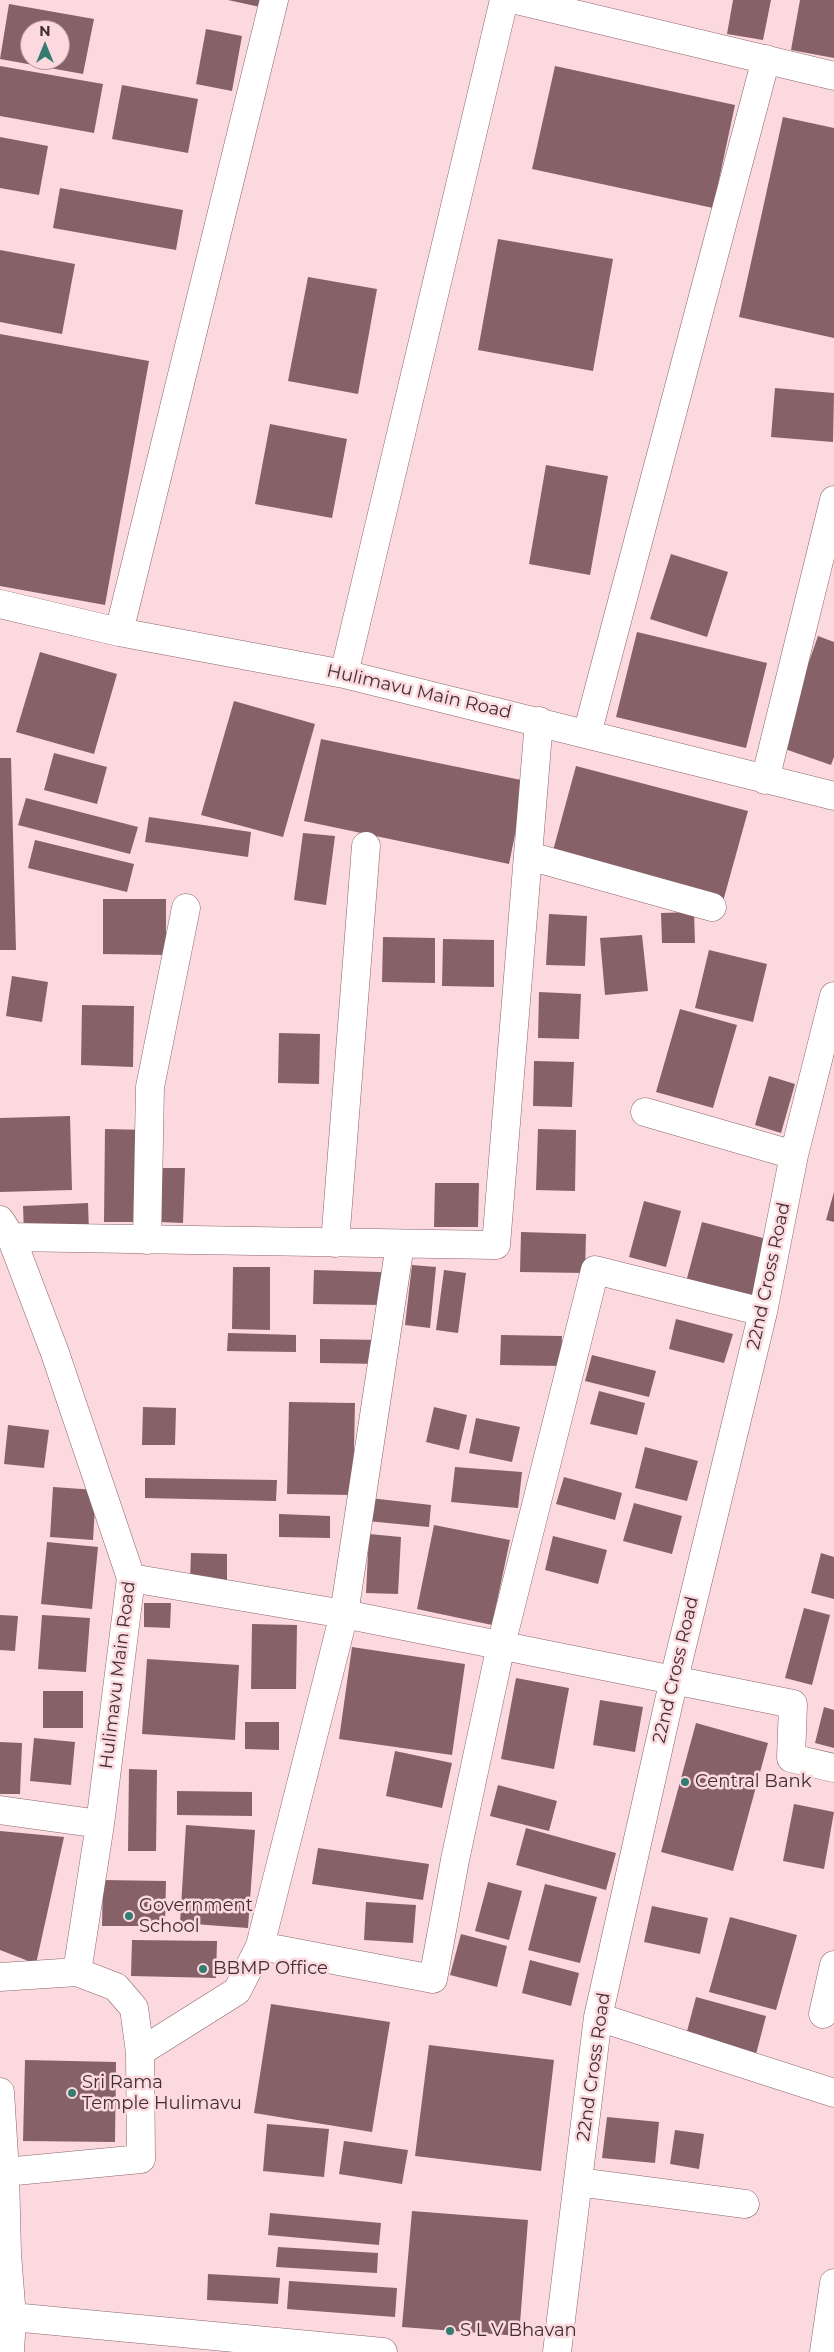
<!DOCTYPE html>
<style>
body{margin:0}
#map{position:relative;width:834px;height:2352px;overflow:hidden;background:#fcd9df;font-family:Montserrat,sans-serif}
canvas{display:block}
.north{position:absolute;left:20px;top:20px;width:50px;height:50px;box-sizing:border-box;background:#fcd9df;border:1px solid #b1959a;border-radius:50%;rotate:0deg;font-size:14px;font-weight:700;line-height:20px;text-align:center;color:#402f32}
.north::after{content:'';display:block;margin:auto;width:18px;height:22px;background:#367b6f;clip-path:polygon(50% 0,100% 100%,50% 72%,0 100%)}
</style>
<div id="map">
<canvas width="834" height="2352"></canvas>
<div class="north">N</div>
</div>
<script>
const ctx = document.querySelector('canvas').getContext('2d');
ctx.lineJoin = 'round';
function fill(path, color) {
  ctx.fillStyle = color;
  ctx.fill(path, 'evenodd');
}
function toPath(rows) {
  const path = new Path2D();
  for (const r of rows) {
    path.moveTo(r[0], r[1]);
    for (let i = 2; i < r.length; i += 2) path.lineTo(r[i], r[i + 1]);
  }
  return path;
}
function strokePath(path, color, width, dash) {
  ctx.strokeStyle = color;
  ctx.lineWidth = width;
  ctx.lineCap = dash ? 'butt' : 'round';
  ctx.setLineDash(dash || []);
  ctx.stroke(path);
}
function write(font, color, halo, rows, align = 'center') {
  ctx.font = font + ' Montserrat,sans-serif';
  ctx.lineWidth = 5;
  ctx.setLineDash([]);
  ctx.textBaseline = 'middle';
  ctx.strokeStyle = halo;
  ctx.fillStyle = color;
  for (const [text, x, y, turn = 0] of rows) {
    ctx.save();
    ctx.translate(x, y);
    ctx.rotate((+turn || 0) * Math.PI / 180);
    ctx.textAlign = isNaN(turn) ? turn : align;
    if (halo) ctx.strokeText(text, 0, 0);
    ctx.fillText(text, 0, 0);
    ctx.restore();
  }
}
fill(toPath([
 [228,0,261,0,260,7],
 [733,0,771,0,763,40,727,34],
 [800,0,834,0,834,58,791,50],
 [9,4,94,19,83,74,0,59],
 [30,30,60,30,60,60,30,60],
 [206,29,242,36,232,91,196,84],
 [0,66,103,84,94,133,0,116],
 [555,66,735,105,713,208,532,169],
 [122,85,198,99,188,153,112,139],
 [783,117,834,128,834,338,739,317],
 [0,137,48,146,39,195,0,188],
 [60,188,183,210,176,250,53,228],
 [498,239,613,259,593,371,478,350],
 [0,250,75,264,62,334,0,322],
 [308,277,377,289,358,394,288,381],
 [0,334,149,361,105,605,0,586],
 [775,388,834,393,833,442,771,437],
 [270,424,347,439,332,518,255,504],
 [546,465,608,476,590,575,529,564],
 [671,554,728,572,707,637,650,619],
 [637,632,767,663,746,748,616,717],
 [818,636,834,642,834,757,831,765,779,747],
 [40,652,117,674,94,754,16,732],
 [234,701,315,724,283,837,201,815],
 [321,739,526,781,509,864,304,821],
 [54,753,107,767,97,804,44,790],
 [0,758,11,758,16,950,0,950],
 [576,766,748,811,722,905,551,858],
 [26,798,138,827,130,854,18,825],
 [149,817,251,832,248,857,145,842],
 [303,833,335,836,326,905,294,900],
 [35,840,134,864,127,892,28,868],
 [103,899,166,899,166,955,103,954],
 [694,912,695,943,662,943,661,913],
 [549,914,587,916,585,966,546,965],
 [642,935,648,991,605,995,600,938],
 [383,937,435,938,435,983,382,982],
 [443,939,494,940,494,987,442,986],
 [709,950,767,964,753,1022,695,1008],
 [12,976,48,982,42,1022,6,1016],
 [539,992,581,994,579,1039,538,1038],
 [82,1005,134,1006,133,1067,81,1065],
 [680,1009,737,1025,713,1108,656,1092],
 [279,1033,320,1034,319,1084,278,1083],
 [534,1061,574,1062,572,1107,533,1106],
 [769,1076,795,1084,781,1133,755,1125],
 [70,1116,72,1190,0,1192,0,1118],
 [105,1129,147,1130,146,1222,104,1222],
 [538,1129,576,1130,575,1191,536,1190],
 [160,1168,185,1168,183,1223,160,1222],
 [435,1183,479,1183,478,1227,434,1227],
 [834,1192,834,1222,826,1220],
 [644,1201,681,1211,666,1267,629,1257],
 [88,1203,89,1232,24,1234,23,1206],
 [702,1222,767,1239,751,1299,686,1282],
 [521,1232,586,1234,585,1273,520,1272],
 [412,1265,436,1267,430,1328,405,1325],
 [233,1267,270,1267,270,1330,232,1329],
 [314,1270,381,1272,381,1305,313,1304],
 [444,1270,466,1273,458,1333,436,1330],
 [676,1319,733,1334,724,1363,669,1349],
 [228,1333,296,1335,296,1352,227,1351],
 [501,1335,562,1336,561,1366,500,1365],
 [320,1339,381,1340,381,1364,320,1363],
 [592,1355,656,1371,649,1397,585,1381],
 [599,1391,645,1403,637,1435,590,1424],
 [289,1402,355,1403,353,1495,287,1494],
 [143,1407,176,1408,175,1445,142,1445],
 [434,1407,467,1415,459,1450,426,1442],
 [476,1418,520,1427,512,1462,469,1453],
 [8,1425,49,1430,44,1468,4,1464],
 [645,1447,698,1461,687,1501,635,1488],
 [455,1467,522,1472,518,1508,451,1502],
 [564,1477,622,1493,615,1520,556,1504],
 [145,1478,277,1480,276,1501,145,1498],
 [53,1487,96,1490,93,1540,50,1537],
 [370,1498,431,1505,429,1527,367,1521],
 [634,1503,682,1516,672,1554,623,1541],
 [279,1514,330,1516,330,1538,279,1537],
 [434,1525,510,1540,492,1625,417,1609],
 [369,1534,401,1537,398,1594,366,1593],
 [553,1536,607,1550,598,1584,545,1570],
 [47,1542,98,1547,92,1609,41,1604],
 [191,1553,227,1554,227,1581,190,1580],
 [821,1553,834,1557,834,1599,811,1593],
 [144,1603,171,1603,170,1628,144,1627],
 [804,1608,830,1615,812,1685,785,1678],
 [0,1615,18,1616,15,1651,0,1650],
 [42,1615,90,1618,86,1672,38,1669],
 [252,1624,297,1625,296,1689,251,1689],
 [352,1647,465,1664,452,1755,339,1739],
 [147,1659,239,1665,235,1740,142,1734],
 [516,1678,569,1688,554,1769,501,1759],
 [43,1691,83,1691,83,1728,43,1728],
 [600,1700,643,1707,635,1752,593,1745],
 [824,1707,834,1710,834,1748,815,1743],
 [245,1722,279,1722,279,1750,245,1749],
 [696,1723,768,1743,733,1871,661,1852],
 [34,1738,75,1742,71,1785,30,1781],
 [0,1742,22,1743,20,1794,0,1794],
 [395,1751,452,1763,442,1808,386,1796],
 [129,1769,157,1770,156,1851,128,1851],
 [498,1785,557,1801,549,1831,490,1816],
 [177,1791,252,1792,252,1816,177,1815],
 [794,1804,834,1812,824,1869,783,1861],
 [186,1825,255,1830,248,1928,180,1923],
 [526,1828,616,1853,606,1890,516,1865],
 [0,1831,64,1837,36,1964,0,1950],
 [318,1848,429,1864,423,1900,312,1884],
 [103,1880,166,1881,165,1926,102,1926],
 [488,1882,522,1891,509,1940,475,1931],
 [545,1884,597,1897,580,1963,528,1950],
 [366,1902,416,1905,413,1943,364,1940],
 [652,1906,708,1918,700,1954,644,1942],
 [730,1917,797,1935,776,2010,709,1992],
 [461,1934,507,1946,497,1987,450,1975],
 [132,1940,217,1941,216,1978,131,1976],
 [530,1960,579,1973,571,2006,522,1993],
 [696,1997,766,2016,755,2058,685,2039],
 [271,2004,390,2022,372,2132,254,2113],
 [429,2045,554,2060,541,2171,415,2156],
 [25,2060,116,2062,115,2142,23,2141],
 [607,2117,659,2122,655,2163,602,2158],
 [267,2124,329,2129,324,2177,263,2171],
 [675,2130,704,2134,699,2169,670,2164],
 [344,2141,408,2150,402,2184,339,2174],
 [412,2211,528,2220,519,2336,402,2327],
 [270,2213,381,2223,379,2245,268,2235],
 [278,2247,378,2253,377,2273,276,2267],
 [208,2274,280,2278,278,2304,207,2300],
 [289,2281,397,2288,395,2317,287,2309]
]), '#876168');
const minor = toPath([
 [516,0,834,76],
 [0,604,119,632,344,674,834,796],
 [119,632,274,0],
 [344,674,504,0],
 [587,734,766,59],
 [765,780,834,500],
 [529,856,712,907],
 [645,1112,794,1155],
 [0,1220,11,1237,55,1353,131,1578,100,1824,77,1972],
 [11,1237,496,1245,539,721],
 [147,1240,150,1087,186,908],
 [335,1243,366,846],
 [131,1578,344,1614,793,1704,791,1758,834,1768],
 [0,1810,100,1824],
 [260,1946,433,1979,455,1860,501,1645,595,1270,763,1312],
 [0,1977,77,1972,116,1987,134,2008,140,2052,141,2159,5,2172,0,2092],
 [823,2014,834,1965],
 [598,2017,834,2093],
 [140,2052,237,1991,260,1946,344,1614,400,1244],
 [0,2173,5,2172,7,2254,12,2317,383,2352],
 [578,2182,745,2204],
 [557,2352,598,2017,674,1679,763,1312,794,1155,834,996],
 [824,2352,834,2283]
]);
const major = toPath([
 [10,2352,12,2317]
]);
strokePath(minor, '#8b656b', 29);
strokePath(major, '#8b656b', 29);
strokePath(minor, '#fff', 28);
strokePath(major, '#fff', 28);
for (const [x, y, r, color] of [
 [685,1782,5,"#367b6f"],
 [129,1916,5,"#367b6f"],
 [203,1969,5,"#367b6f"],
 [72,2093,5,"#367b6f"],
 [450,2331,5,"#367b6f"]
]) {
  const dot = new Path2D();
  dot.arc(x, y, r, 0, 2 * Math.PI);
  ctx.fillStyle = color;
  ctx.fill(dot);
  strokePath(dot, '#fcd9df', 2);
}
write('18px', '#402f32', '#fcd9df', [
 ["Hulimavu Main Road",419,692,13],
 ["22nd Cross Road",769,1276,-78],
 ["22nd Cross Road",676,1670,-77],
 ["Hulimavu Main Road",118,1675,-83],
 ["22nd Cross Road",594,2067,-82]
]);
write('18px', '#402f32', '#fcd9df', [
 ["Central Bank",695,1782],
 ["Government",139,1906],
 ["School",139,1927],
 ["BBMP Office",213,1969],
 ["Sri Rama",82,2083],
 ["Temple Hulimavu",82,2104],
 ["S L V Bhavan",460,2331]
], 'left');
</script>
